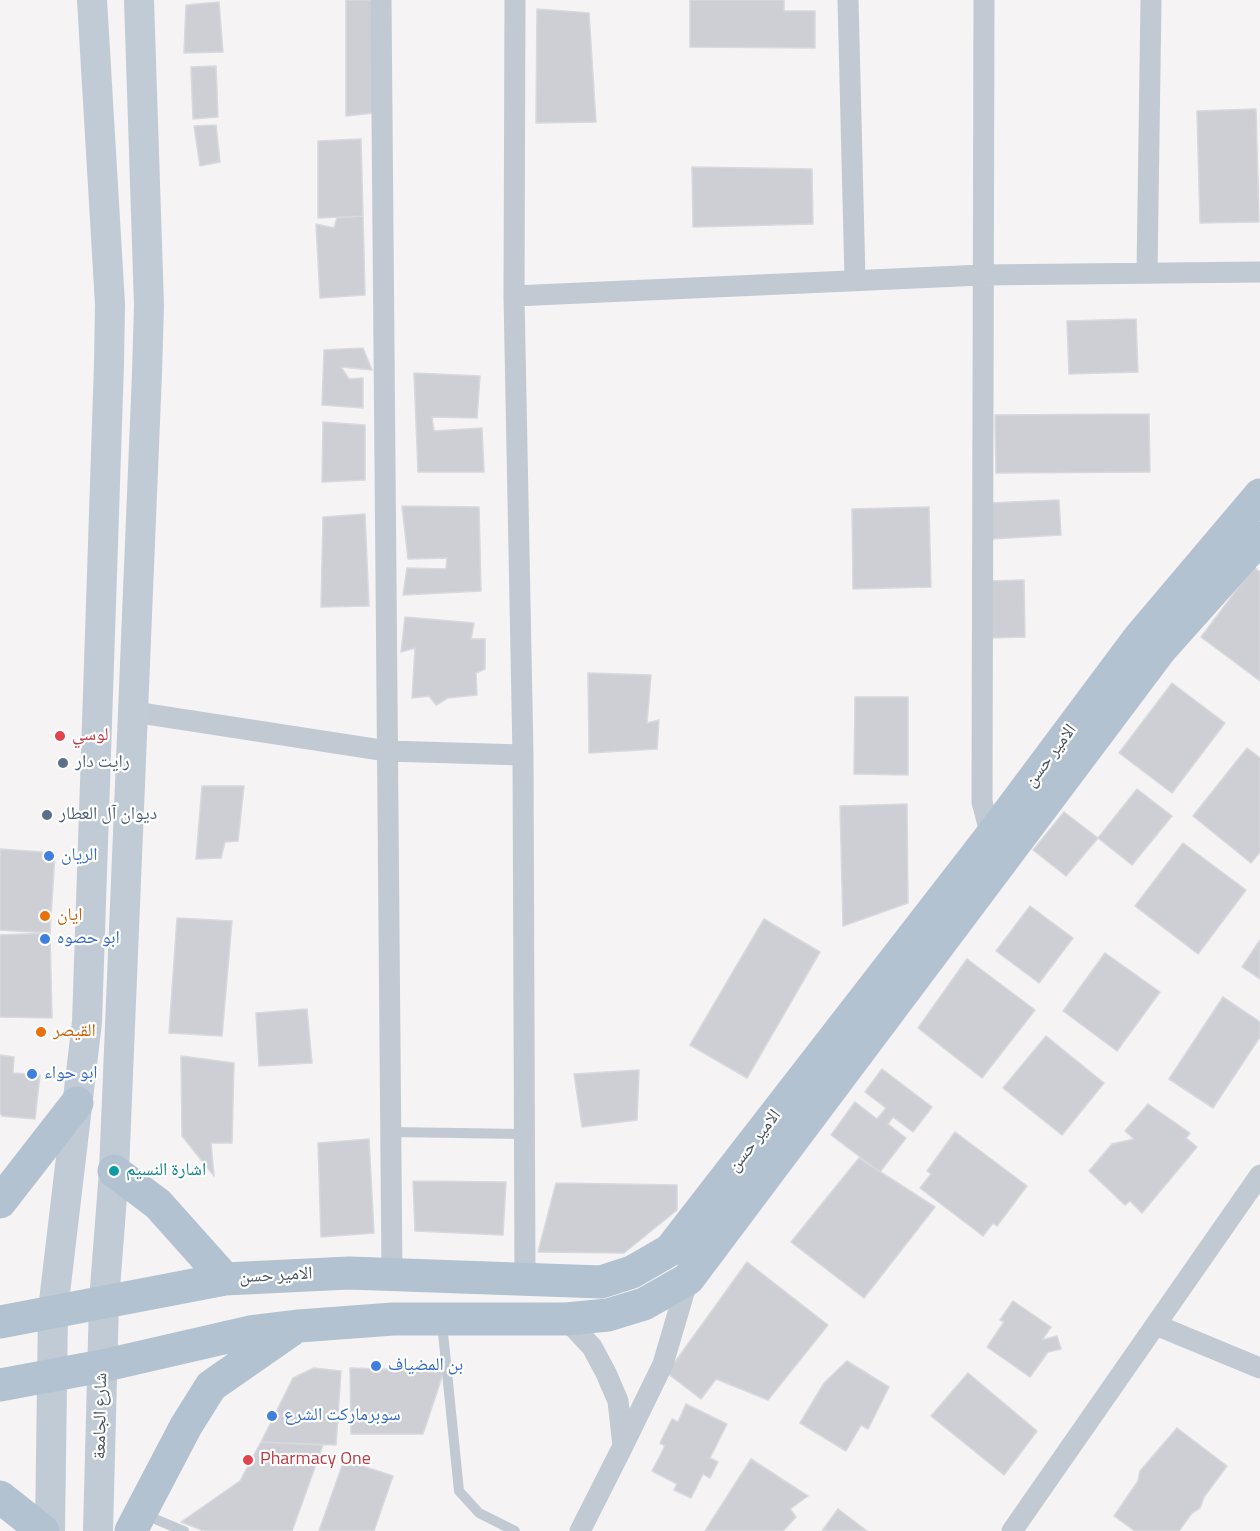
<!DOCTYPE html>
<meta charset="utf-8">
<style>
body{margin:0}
canvas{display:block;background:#f5f3f3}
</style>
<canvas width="1260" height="1531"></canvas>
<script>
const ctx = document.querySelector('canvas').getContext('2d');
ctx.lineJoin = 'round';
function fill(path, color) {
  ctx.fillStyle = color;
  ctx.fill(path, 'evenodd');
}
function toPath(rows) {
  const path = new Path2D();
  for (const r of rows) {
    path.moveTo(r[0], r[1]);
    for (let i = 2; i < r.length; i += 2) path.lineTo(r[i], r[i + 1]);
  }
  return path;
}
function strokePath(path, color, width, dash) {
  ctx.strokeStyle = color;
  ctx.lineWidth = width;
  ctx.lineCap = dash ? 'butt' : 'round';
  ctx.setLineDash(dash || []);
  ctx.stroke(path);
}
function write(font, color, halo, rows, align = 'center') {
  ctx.font = font + ' "Titillium Web","Noto Naskh Arabic",sans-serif';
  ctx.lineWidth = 4.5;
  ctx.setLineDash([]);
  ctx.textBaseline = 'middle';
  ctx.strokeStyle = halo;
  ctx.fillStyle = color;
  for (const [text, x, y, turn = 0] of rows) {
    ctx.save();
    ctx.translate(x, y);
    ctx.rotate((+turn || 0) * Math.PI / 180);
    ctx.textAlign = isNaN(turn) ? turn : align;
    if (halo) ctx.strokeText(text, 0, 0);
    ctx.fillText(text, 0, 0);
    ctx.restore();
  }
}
const building = toPath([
 [346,0,379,0,374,113,346,116,346,0],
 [690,0,784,0,784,11,815,11,815,48,690,47,690,0],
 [219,2,223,52,184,53,186,5,219,2],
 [537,9,589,13,596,122,536,123,537,9],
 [216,66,218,117,193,119,191,67,216,66],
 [1256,109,1259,222,1200,223,1197,111,1256,109],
 [216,125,220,162,200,166,194,126,216,125],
 [361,139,363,216,318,218,318,141,361,139],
 [692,167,812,169,813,224,693,227,692,167],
 [363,216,365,295,320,298,316,224,334,228,337,218,363,216],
 [1136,319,1138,372,1069,374,1067,321,1136,319],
 [363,348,372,370,341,367,349,379,363,378,363,408,322,405,324,350,363,348],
 [414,373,480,376,477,418,432,417,434,431,482,428,484,472,418,472,414,373],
 [1149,414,1150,472,996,473,995,415,1149,414],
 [323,422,365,425,365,480,322,482,323,422],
 [1059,500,1061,535,991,539,989,503,1059,500],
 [402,506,479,507,481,591,403,595,407,568,446,569,447,558,408,559,402,506],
 [929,507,931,587,853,589,852,509,929,507],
 [365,514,369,606,321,607,323,517,365,514],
 [1254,567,1260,572,1260,681,1201,637,1254,567],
 [1024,580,1025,637,990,638,989,581,1024,580],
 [405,617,474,623,471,639,485,639,485,669,476,673,477,695,448,698,436,705,429,696,412,698,415,648,401,652,405,617],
 [588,673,651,675,647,723,659,720,657,749,589,753,588,673],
 [1172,683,1225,723,1172,793,1119,753,1172,683],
 [855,697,908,697,908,775,854,774,855,697],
 [1247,748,1260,758,1260,852,1251,863,1193,816,1247,748],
 [202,786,244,786,238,841,225,842,221,858,196,859,202,786],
 [1137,789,1172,816,1132,865,1098,838,1137,789],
 [907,804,908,903,843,926,840,806,907,804],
 [1064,812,1098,838,1066,876,1033,850,1064,812],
 [1183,843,1246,890,1198,954,1135,906,1183,843],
 [0,849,55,853,50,933,0,930,0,849],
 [1030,906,1073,938,1039,983,996,951,1030,906],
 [177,918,232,921,222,1036,169,1033,177,918],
 [764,919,820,952,747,1078,690,1045,764,919],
 [50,933,52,1018,0,1017,0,935,50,933],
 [1260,940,1260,979,1242,967,1260,940],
 [1105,953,1160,992,1117,1051,1063,1011,1105,953],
 [967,959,1035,1010,982,1078,918,1028,967,959],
 [1223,997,1260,1022,1260,1037,1213,1108,1169,1079,1223,997],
 [307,1009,312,1063,259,1066,256,1013,307,1009],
 [1046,1036,1104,1083,1062,1135,1003,1088,1046,1036],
 [0,1055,14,1057,13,1073,40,1075,35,1119,2,1116,0,1113,0,1055],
 [181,1056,234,1063,232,1143,211,1143,214,1176,182,1136,181,1056],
 [882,1069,932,1107,913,1132,893,1117,888,1124,906,1138,880,1172,831,1135,855,1102,877,1119,886,1108,865,1092,882,1069],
 [639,1070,637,1120,582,1127,574,1074,639,1070],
 [1148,1104,1190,1133,1186,1138,1197,1147,1142,1213,1130,1201,1125,1205,1089,1171,1112,1144,1134,1139,1125,1131,1148,1104],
 [955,1132,1027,1186,997,1226,993,1223,983,1236,920,1188,931,1174,927,1171,955,1132],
 [369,1139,374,1233,321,1237,318,1143,369,1139],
 [859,1158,935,1207,864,1298,791,1242,859,1158],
 [413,1181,506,1182,503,1235,415,1231,413,1181],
 [556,1183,677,1185,677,1210,624,1253,538,1252,556,1183],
 [747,1262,828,1325,768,1400,716,1379,701,1399,667,1373,747,1262],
 [1013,1301,1051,1327,1042,1340,1057,1336,1061,1349,1048,1352,1030,1377,987,1347,1004,1322,1000,1320,1013,1301],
 [847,1361,889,1387,868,1429,861,1425,846,1451,800,1423,824,1383,847,1361],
 [314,1368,341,1371,336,1445,261,1442,293,1378,314,1368],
 [350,1368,444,1371,423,1434,351,1434,350,1368],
 [968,1373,1037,1431,1004,1475,931,1416,968,1373],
 [686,1404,727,1424,710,1458,718,1462,710,1478,703,1474,691,1498,674,1490,677,1484,652,1471,665,1446,660,1443,672,1419,678,1422,686,1404],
 [1177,1428,1227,1466,1204,1497,1200,1508,1192,1513,1179,1531,1135,1531,1114,1516,1138,1481,1140,1471,1177,1428],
 [261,1442,323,1445,292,1531,204,1531,181,1522,240,1481,261,1442],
 [751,1459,808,1496,790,1509,796,1517,783,1531,705,1531,751,1459],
 [344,1460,393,1476,374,1531,319,1531,344,1460],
 [838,1509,867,1531,822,1531,838,1509]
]);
fill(building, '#cdcfd5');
strokePath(building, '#d7d9de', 1.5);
strokePath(toPath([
 [390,1132,524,1134],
 [442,1323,459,1491,479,1513,515,1531],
 [143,1514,184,1531]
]), '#c1cad2', 10);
strokePath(toPath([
 [381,0,392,1275],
 [515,0,514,296,523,755,525,1278],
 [848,0,855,279],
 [984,0,982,802,991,836],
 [1147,273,1151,0],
 [514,296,982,275,1260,272],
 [134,712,387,751,523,755],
 [566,1319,592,1347,606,1373,618,1401,623,1446,663,1364,688,1279],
 [1156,1325,1260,1368],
 [580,1531,623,1446],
 [1012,1531,1260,1175]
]), '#c1cad2', 21);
strokePath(toPath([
 [50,1531,53,1310,87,1022,109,364,110,304,92,0],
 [98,1531,104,1301,114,1171,147,373,149,305,139,0]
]), '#c1cbd6', 30);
strokePath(toPath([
 [114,1171,158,1204,225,1279],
 [0,1202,77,1103],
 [0,1322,225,1279,349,1273,601,1282,632,1272,670,1250,991,836,1139,638,1260,495],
 [0,1385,102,1366,250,1332,299,1326,393,1319,566,1319,608,1315,644,1304,688,1279,1160,650,1260,538],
 [0,1497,43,1531],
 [131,1531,186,1426,211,1386,290,1331]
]), '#b3c2d1', 33);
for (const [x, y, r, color] of [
 [60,736,6,"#e0444e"],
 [63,763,6,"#5c6f8a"],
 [47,815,6,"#5c6f8a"],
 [49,856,6,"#3f7fe0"],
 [45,916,6,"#e8710a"],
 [45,939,6,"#3f7fe0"],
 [41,1032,6,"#e8710a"],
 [32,1074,6,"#3f7fe0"],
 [114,1171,6,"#0f9aa8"],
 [376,1366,6,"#3f7fe0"],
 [272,1416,6,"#3f7fe0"],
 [248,1460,6,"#e0444e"]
]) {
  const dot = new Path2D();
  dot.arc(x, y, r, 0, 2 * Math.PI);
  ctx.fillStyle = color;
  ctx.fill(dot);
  strokePath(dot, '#fff', 2);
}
write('18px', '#be3a42', '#fff', [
 ["لوسي",72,736],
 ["Pharmacy One",260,1460]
], 'left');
write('18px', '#4a5661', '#fff', [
 ["الامير حسن",1051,756,-53],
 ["الامير حسن",755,1141,-52],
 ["الامير حسن",276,1276,-3],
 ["شارع الجامعة",101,1416,-89]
]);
write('18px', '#4e5e75', '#fff', [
 ["رايت دار",75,763],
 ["ديوان آل العطار",59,815]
], 'left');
write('18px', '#366cbe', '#fff', [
 ["الريان",61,856],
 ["ابو حصوه",57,939],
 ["ابو حواء",44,1074],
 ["بن المضياف",388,1366],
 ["سوبرماركت الشرع",284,1416]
], 'left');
write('18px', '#c56008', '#fff', [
 ["ايان",57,916],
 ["القيصر",53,1032]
], 'left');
write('18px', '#0d838f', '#fff', [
 ["اشارة النسيم",126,1171]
], 'left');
</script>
